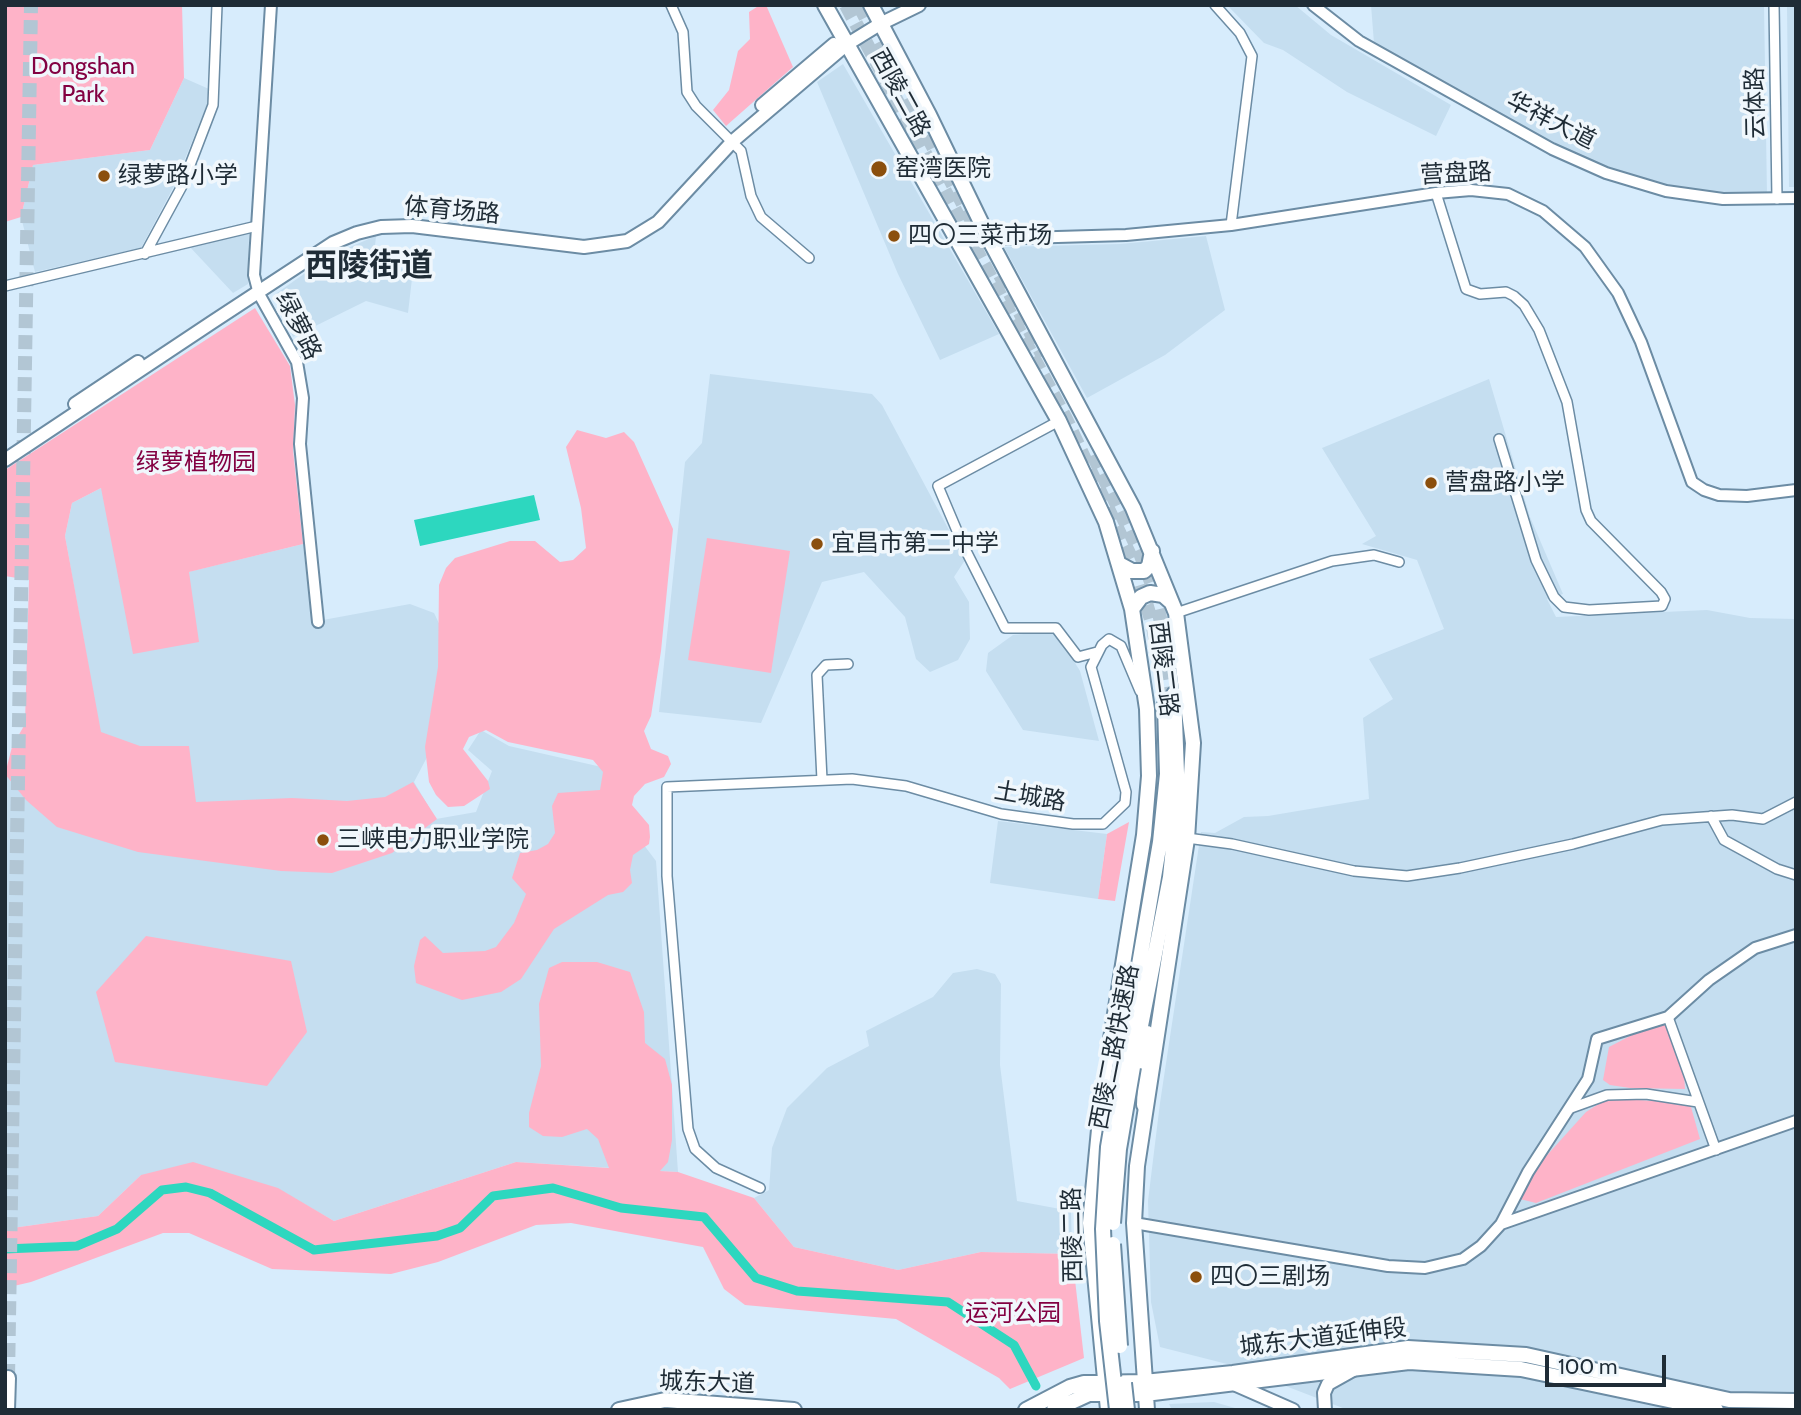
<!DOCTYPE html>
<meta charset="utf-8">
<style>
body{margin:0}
#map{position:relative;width:1801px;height:1415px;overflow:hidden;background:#d7ecfc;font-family:Cabin,sans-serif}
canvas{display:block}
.frame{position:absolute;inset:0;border:7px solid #1f2c36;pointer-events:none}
.scale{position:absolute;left:1545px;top:1355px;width:121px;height:32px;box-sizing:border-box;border:4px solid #1f2c36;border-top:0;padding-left:9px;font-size:21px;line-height:24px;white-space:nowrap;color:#1f2c36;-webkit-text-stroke:5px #f0f7fc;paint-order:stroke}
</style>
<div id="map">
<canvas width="1801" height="1415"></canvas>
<div class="frame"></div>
<div class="scale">100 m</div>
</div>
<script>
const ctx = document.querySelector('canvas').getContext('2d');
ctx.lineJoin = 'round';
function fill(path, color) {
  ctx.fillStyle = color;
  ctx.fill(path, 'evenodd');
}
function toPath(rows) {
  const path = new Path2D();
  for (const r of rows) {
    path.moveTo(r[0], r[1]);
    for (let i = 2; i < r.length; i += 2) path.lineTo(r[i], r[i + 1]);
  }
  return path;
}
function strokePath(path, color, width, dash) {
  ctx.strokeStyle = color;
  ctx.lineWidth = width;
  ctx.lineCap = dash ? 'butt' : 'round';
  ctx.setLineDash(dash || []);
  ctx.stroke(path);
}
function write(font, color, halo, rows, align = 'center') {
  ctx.font = font + ' Cabin,"Noto Sans SC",sans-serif';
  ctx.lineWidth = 7;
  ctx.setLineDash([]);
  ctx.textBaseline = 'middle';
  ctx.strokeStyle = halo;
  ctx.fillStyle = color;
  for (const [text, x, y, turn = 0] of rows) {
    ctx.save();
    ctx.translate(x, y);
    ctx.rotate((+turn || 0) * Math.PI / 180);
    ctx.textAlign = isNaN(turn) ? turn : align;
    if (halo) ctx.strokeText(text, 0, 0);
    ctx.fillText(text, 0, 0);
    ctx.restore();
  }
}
fill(toPath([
 [1227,5,1295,5,1331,35,1451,105,1436,136,1347,92,1283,50,1264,43],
 [1371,5,1764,5,1767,195,1723,197,1667,188,1554,147,1374,43],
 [1787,5,1796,5,1796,187,1789,187],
 [843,64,999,334,940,360,898,274,817,82],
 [184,78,209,89,207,105,173,188,141,248,35,272,21,217,33,165,150,150],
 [249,234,248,284,233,293,189,246],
 [376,236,373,265,413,270,408,313,366,301,293,337,274,295,331,255],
 [1206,236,1225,310,1165,355,1087,398,1004,247,1120,244],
 [710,374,872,394,882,405,965,560,954,577,969,602,970,639,958,660,930,672,916,659,905,617,864,572,822,582,761,723,659,712,685,462,702,443],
 [1489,379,1530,517,1563,594,1547,599,1556,617,1707,610,1750,618,1796,619,1796,1410,1348,1410,1231,1365,1160,1347,1151,1302,1148,1201,1160,1103,1201,832,1215,833,1244,817,1268,816,1369,799,1363,718,1393,699,1369,659,1444,629,1417,560,1362,544,1376,536,1322,448],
 [101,488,188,572,303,544,312,622,410,604,434,613,467,681,414,782,436,819,476,812,492,771,468,750,481,730,509,746,606,768,610,800,656,861,678,1172,516,1162,334,1221,278,1189,141,1175,98,1216,5,1229,5,772,100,732,65,536,72,503],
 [1055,631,1080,671,1099,741,1023,730,986,671,988,653,1013,635],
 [998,821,1107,834,1098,899,990,883],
 [977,969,995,974,1001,984,1000,1065,1017,1201,1071,1211,1072,1254,981,1252,898,1270,794,1247,754,1198,769,1190,772,1148,787,1108,827,1068,869,1046,866,1031,933,997,953,973],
 [1214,1402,1242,1410,1172,1410,1169,1404]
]), '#c5def0');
fill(toPath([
 [5,5,182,5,184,78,150,150,33,165,21,217,5,222],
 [760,5,766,5,793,67,726,126,713,110,729,90,738,51,750,39,749,12],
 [255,308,290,366,295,405,293,450,303,544,189,572,199,642,133,654,101,488,72,503,65,536,101,732,140,746,189,746,196,802,292,798,347,801,385,797,413,782,437,819,392,853,332,873,281,871,138,852,57,827,26,800,5,774,12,747,25,724,29,580,5,576,5,470],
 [577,430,606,438,624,432,634,442,673,529,661,651,651,716,644,731,651,749,668,756,671,764,664,777,645,784,634,796,632,805,649,825,650,837,649,844,633,855,630,870,632,883,623,892,608,895,554,929,521,979,501,992,462,1000,416,983,414,966,420,940,425,936,443,953,485,951,496,947,514,923,526,894,512,878,520,853,537,850,548,844,555,833,552,806,558,793,600,790,603,772,593,760,508,742,486,730,469,737,463,749,488,781,490,789,464,806,448,807,436,795,429,782,425,747,438,667,439,585,446,568,455,558,510,541,535,541,560,562,573,560,586,548,581,508,566,447],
 [707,538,790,551,771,673,688,660],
 [1129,822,1115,901,1098,899,1107,834],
 [146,936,291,961,307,1032,267,1086,115,1062,96,992],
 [562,962,597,962,630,972,644,1012,645,1043,665,1059,672,1085,672,1140,668,1162,660,1171,678,1172,754,1198,794,1247,898,1270,981,1252,1072,1254,1084,1358,1010,1389,999,1378,896,1319,745,1305,724,1289,703,1247,571,1223,536,1225,438,1262,391,1274,272,1269,189,1233,163,1233,31,1282,5,1288,5,1229,98,1216,141,1175,193,1162,278,1188,334,1221,516,1162,609,1168,598,1139,587,1129,562,1137,543,1136,529,1127,529,1113,541,1066,539,1004,549,968],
 [1666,1024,1684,1074,1685,1089,1630,1088,1610,1085,1603,1080,1609,1047,1632,1035],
 [1608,1098,1684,1103,1691,1107,1700,1139,1536,1203,1520,1199,1531,1173,1586,1112]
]), '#feb3c8');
fill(toPath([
 [534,495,540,520,420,546,414,520]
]), '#2dd7bf');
strokePath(toPath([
 [5,1249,77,1246,117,1229,162,1190,186,1187,210,1193,314,1250,437,1236,460,1228,493,1196,553,1188,621,1208,704,1217,756,1278,797,1291,948,1302,1014,1345,1036,1386]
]), '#2dd7bf', 9);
strokePath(toPath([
 [8,1378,31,5]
]), '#b2c6d4', 14, [14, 7]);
strokePath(toPath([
 [846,5,1065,417,1134,564,1153,626,1165,697],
 [859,5,986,248],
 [1000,275,1043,356],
 [1093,455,1140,553,1153,587,1163,631]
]), '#b2c6d4', 14, [14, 7]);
const minor = toPath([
 [671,5,683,32,687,92,696,106,741,151,751,196,761,217,809,258],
 [1215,5,1240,33,1252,56,1231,225],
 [1774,5,1777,199],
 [1436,193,1466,289,1480,294,1506,292,1514,296,1524,305,1539,330,1567,402,1586,510,1591,521,1661,592,1665,599,1662,606,1589,610,1564,607,1554,597,1536,560,1499,439],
 [145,254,182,186,213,105,217,5],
 [5,286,257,226],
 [1059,421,938,486,963,545,1005,628,1056,628,1078,657,1097,652],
 [1176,613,1332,561,1374,555,1399,562],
 [822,780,817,675,826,665,848,664],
 [1711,816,1724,840,1777,869,1796,875],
 [1187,838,1232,844,1354,871,1407,876,1460,868,1573,844,1662,820,1732,815,1763,819,1796,802],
 [1668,1017,1716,1150],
 [1571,1108,1607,1095,1646,1094,1698,1102],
 [760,1188,716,1168,695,1149,688,1129,667,876,667,787,852,779,906,786,1001,814,1073,824,1103,824,1125,803,1126,792,1091,667,1102,645,1109,639,1121,646,1140,691]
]);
const tertiary = toPath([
 [271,5,254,275,259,294,297,362,303,398,300,444,318,622],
 [1313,5,1359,41,1552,149,1606,173,1666,191,1723,199,1796,198],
 [989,239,1126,235,1231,225,1436,193,1471,190,1508,194,1543,211,1585,247,1618,293,1641,342,1692,482,1704,490,1719,495,1747,496,1796,490],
 [1134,1223,1388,1266,1425,1268,1463,1259,1481,1246,1501,1224,1528,1172,1588,1079,1597,1039,1668,1017,1709,980,1755,948,1796,935],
 [1501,1224,1796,1121]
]);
const secondary = toPath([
 [762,105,834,44],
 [75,404,138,362],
 [5,460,214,321,333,243,357,233,381,227,412,226,584,247,627,241,658,222,733,141,846,45,880,24,919,5],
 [1236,1385,1293,1410],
 [1325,1410,1324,1393,1328,1384,1353,1370]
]);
const primary = toPath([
 [825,5,1059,421,1106,522,1132,609,1147,709,1149,776,1144,835,1109,1051],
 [871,5,929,115,989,239,1133,508,1176,613,1193,743,1187,839,1137,1166,1134,1223,1147,1410],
 [1119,564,1132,571,1144,571,1149,566,1152,551],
 [1132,609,1141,597,1150,593,1163,595,1171,602],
 [1103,1088,1090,1223,1108,1410],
 [7,1410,8,1378],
 [619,1410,665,1400,794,1410],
 [1026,1410,1070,1387,1084,1383,1144,1382,1233,1373,1408,1348,1526,1355,1729,1400,1796,1401],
 [1054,1410,1089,1394,1145,1394,1409,1362,1521,1369,1716,1410]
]);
const trunk = toPath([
 [1122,1064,1160,842,1167,774,1165,705],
 [1133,1067,1170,877,1178,799,1174,694],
 [1101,1100,1120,1028],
 [1144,1105,1147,1033]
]);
strokePath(minor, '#6c8ca4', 12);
strokePath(tertiary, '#6c8ca4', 14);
strokePath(secondary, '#6c8ca4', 16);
strokePath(primary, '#6c8ca4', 18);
strokePath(trunk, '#6c8ca4', 18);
strokePath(minor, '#fff', 9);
strokePath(tertiary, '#fff', 10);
strokePath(secondary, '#fff', 12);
strokePath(primary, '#fff', 14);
strokePath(trunk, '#fff', 14);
const trunkBridge = toPath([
 [1113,1223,1119,1149,1133,1067],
 [1113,1244,1120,1346],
 [1124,1383,1127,1410],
 [1117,1410,1107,1321,1103,1229,1108,1147,1122,1064]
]);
strokePath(trunkBridge, '#6c8ca4', 18, []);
strokePath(trunkBridge, '#fff', 14);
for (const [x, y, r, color] of [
 [879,169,9,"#8b4f0d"],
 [104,176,7,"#8b4f0d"],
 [894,236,7,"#8b4f0d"],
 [1431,483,7,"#8b4f0d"],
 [817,544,7,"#8b4f0d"],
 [323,840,7,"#8b4f0d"],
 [1196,1277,7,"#8b4f0d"]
]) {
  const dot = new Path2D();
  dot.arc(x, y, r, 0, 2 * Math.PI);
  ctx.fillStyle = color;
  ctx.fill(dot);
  strokePath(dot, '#f0f7fc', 2.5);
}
write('24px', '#830142', '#f0f7fc', [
 ["Dongshan",83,67],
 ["Park",83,95],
 ["绿萝植物园",196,463],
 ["运河公园",1013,1314]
]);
write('24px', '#1f2c36', '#f0f7fc', [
 ["西陵二路",900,93,61],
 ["云体路",1756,103,-91],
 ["华祥大道",1551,121,27],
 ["营盘路",1456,174,-3],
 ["体育场路",452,211,5],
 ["绿萝路",298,326,64],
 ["西陵二路",1163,669,83],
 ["土城路",1030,797,10],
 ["西陵二路快速路",1115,1047,-79],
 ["西陵二路",1073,1235,-91],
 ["城东大道延伸段",1323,1338,-7],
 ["城东大道",707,1383,2]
]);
write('24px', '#1f2c36', '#f0f7fc', [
 ["窑湾医院",895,169],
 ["绿萝路小学",118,176],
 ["四〇三菜市场",908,236],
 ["营盘路小学",1445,483],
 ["宜昌市第二中学",831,544],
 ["三峡电力职业学院",337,840],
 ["四〇三剧场",1210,1277]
], 'left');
write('bold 32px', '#1f2c36', '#f0f7fc', [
 ["西陵街道",369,267]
]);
</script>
